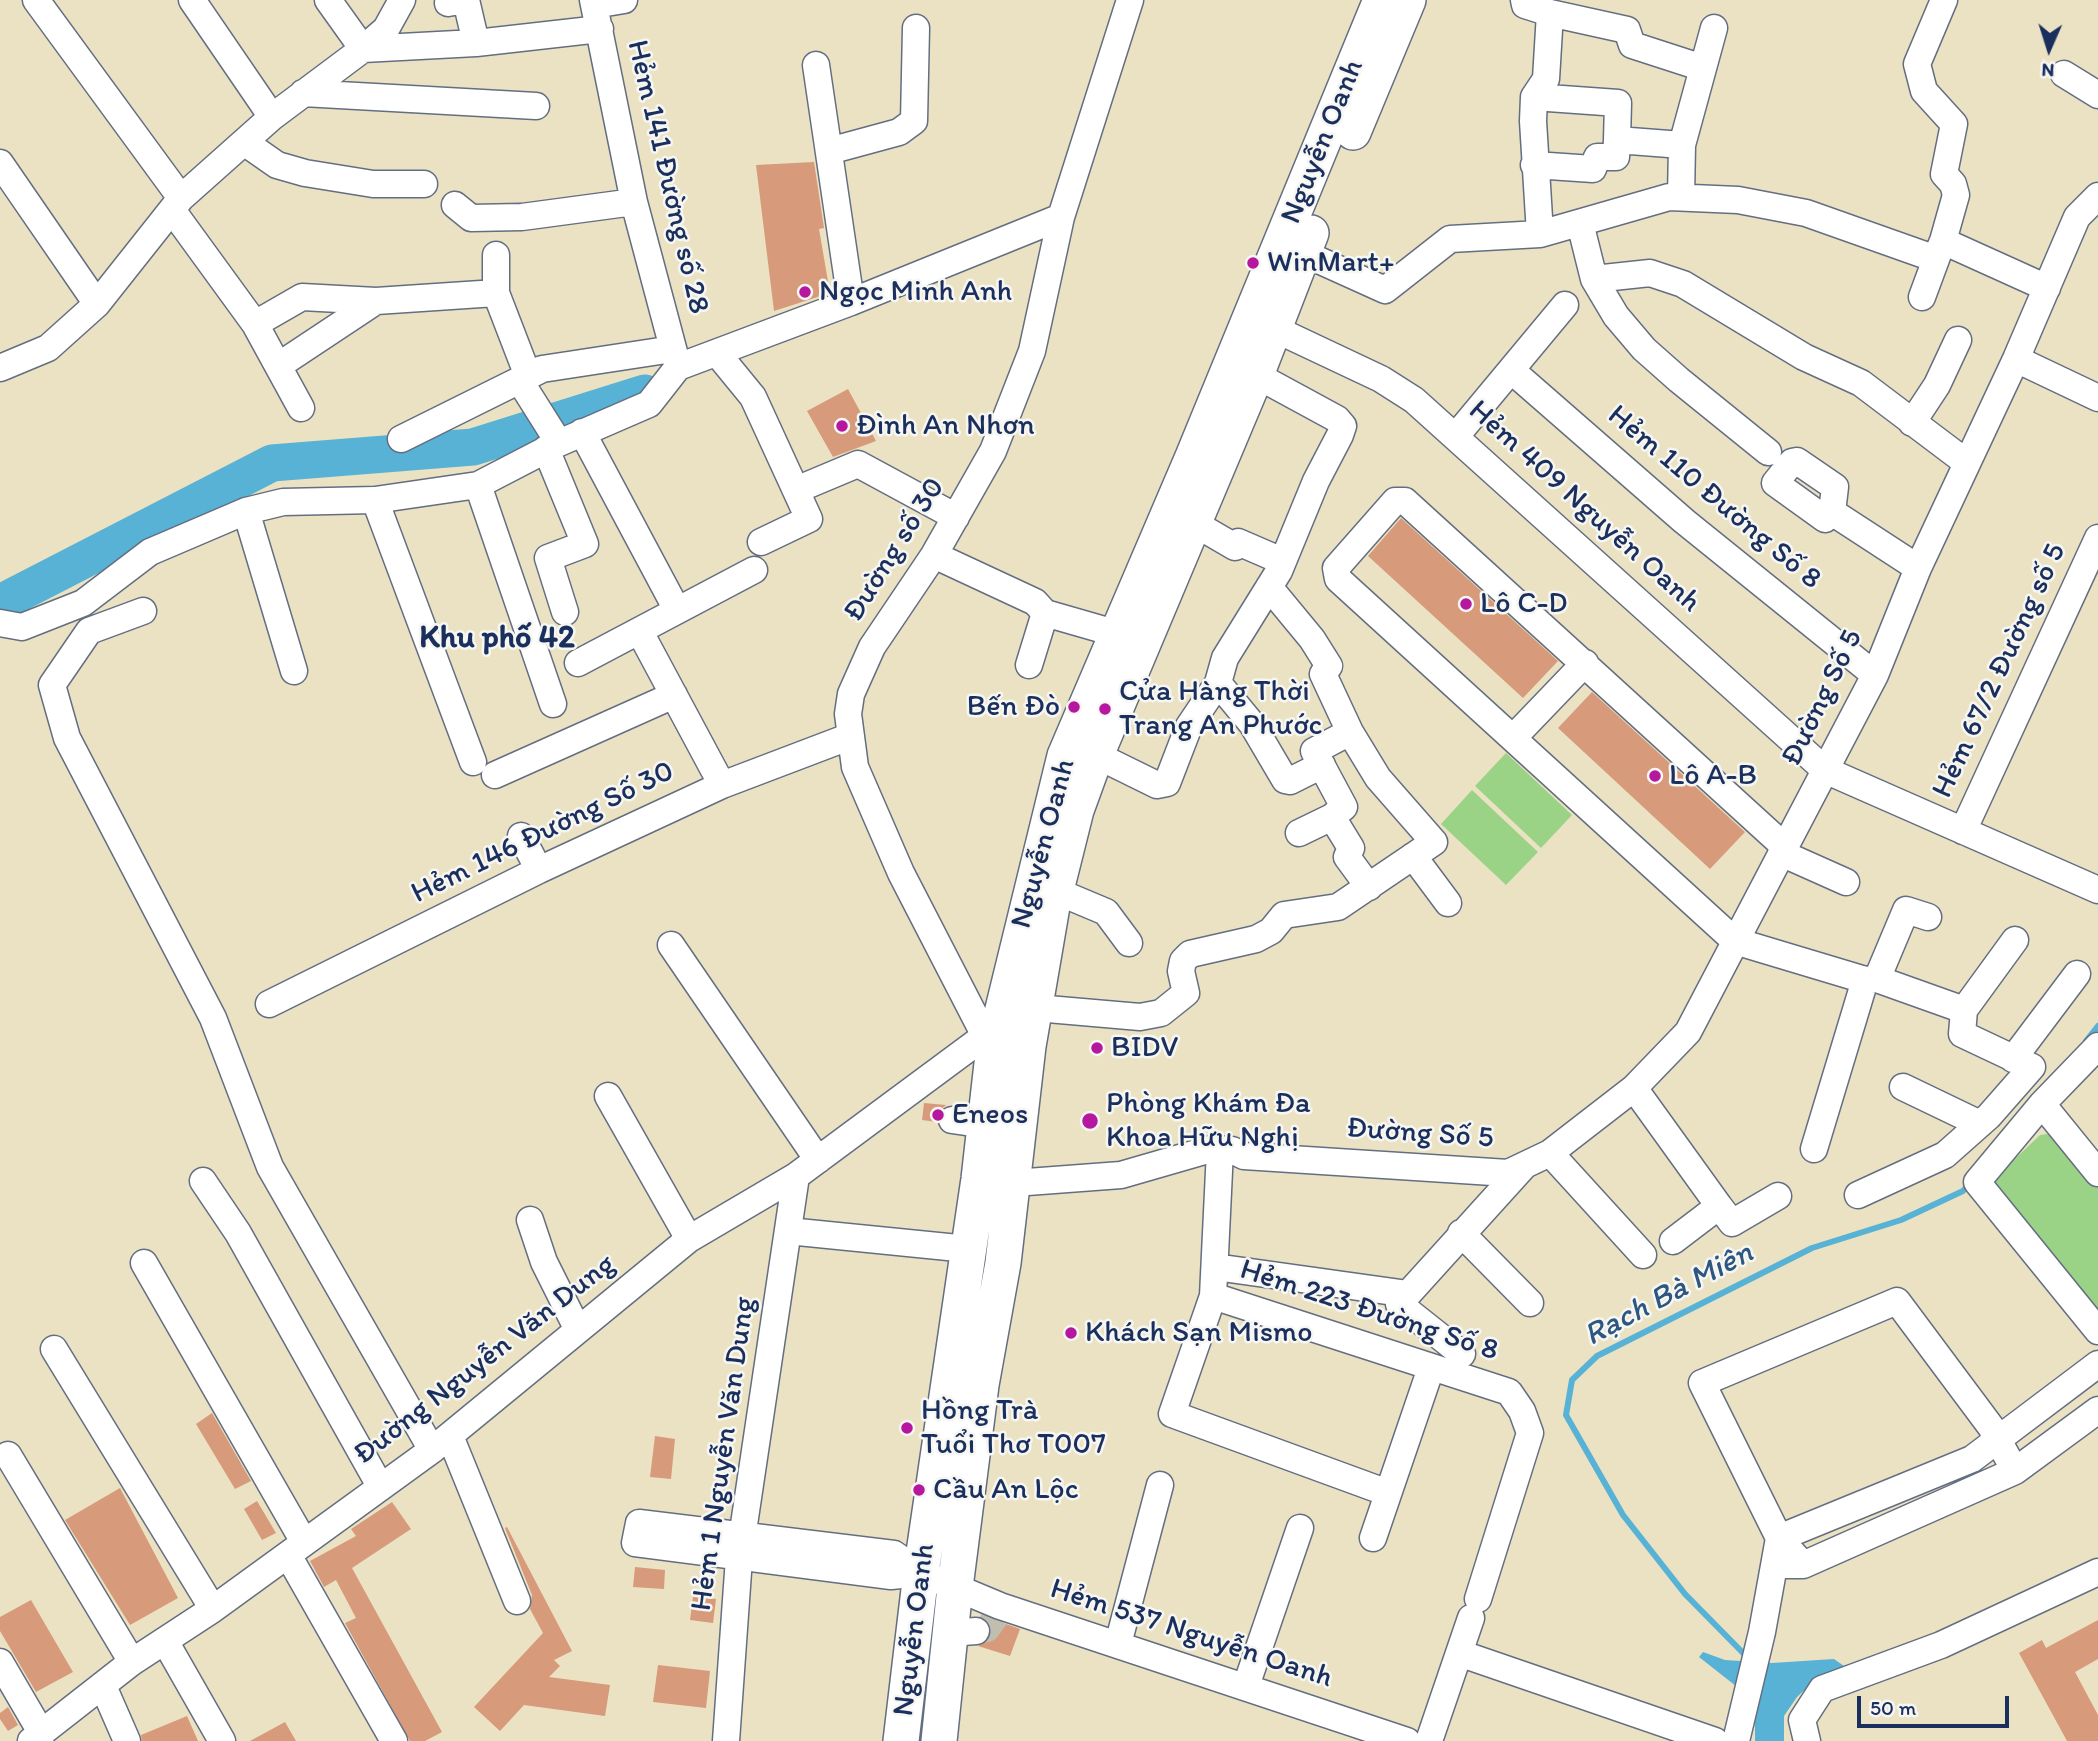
<!DOCTYPE html>
<meta charset="utf-8">
<style>
body{margin:0}
#map{position:relative;width:2098px;height:1741px;overflow:hidden;background:#ebe2c3;font-family:Itim,sans-serif}
canvas{display:block}
.north{position:absolute;left:2014px;top:14px;width:70px;height:70px;-webkit-text-stroke:5px #f6f6f2;paint-order:stroke;rotate:183deg;font-size:19px;font-weight:700;line-height:28px;text-align:center;color:#1b2f5e}
.north::after{content:'';display:block;margin:auto;width:24px;height:32px;background:#1b2f5e;clip-path:polygon(50% 0,100% 100%,50% 72%,0 100%)}
.scale{position:absolute;left:1857px;top:1696px;width:152px;height:32px;box-sizing:border-box;border:4px solid #1b2f5e;border-top:0;padding-left:9px;font-size:21px;line-height:24px;white-space:nowrap;color:#1b2f5e;-webkit-text-stroke:5px #f6f6f2;paint-order:stroke}
</style>
<div id="map">
<canvas width="2098" height="1741"></canvas>
<div class="north">N</div>
<div class="scale">50 m</div>
</div>
<script>
const ctx = document.querySelector('canvas').getContext('2d');
ctx.lineJoin = 'round';
function fill(path, color) {
  ctx.fillStyle = color;
  ctx.fill(path, 'evenodd');
}
function toPath(rows) {
  const path = new Path2D();
  for (const r of rows) {
    path.moveTo(r[0], r[1]);
    for (let i = 2; i < r.length; i += 2) path.lineTo(r[i], r[i + 1]);
  }
  return path;
}
function strokePath(path, color, width, dash) {
  ctx.strokeStyle = color;
  ctx.lineWidth = width;
  ctx.lineCap = dash ? 'butt' : 'round';
  ctx.setLineDash(dash || []);
  ctx.stroke(path);
}
function write(font, color, halo, rows, align = 'center') {
  ctx.font = font + ' Itim,sans-serif';
  ctx.lineWidth = 5;
  ctx.setLineDash([]);
  ctx.textBaseline = 'middle';
  ctx.strokeStyle = halo;
  ctx.fillStyle = color;
  for (const [text, x, y, turn = 0] of rows) {
    ctx.save();
    ctx.translate(x, y);
    ctx.rotate((+turn || 0) * Math.PI / 180);
    ctx.textAlign = isNaN(turn) ? turn : align;
    if (halo) ctx.strokeText(text, 0, 0);
    ctx.fillText(text, 0, 0);
    ctx.restore();
  }
}
fill(toPath([
 [1506,753,1572,815,1541,848,1475,786],
 [1472,790,1538,852,1506,885,1441,824],
 [2047,1134,2054,1137,2098,1187,2098,1318,1996,1190,1994,1181,1998,1175,2040,1135]
]), '#9ad386');
fill(toPath([
 [1703,1652,1725,1660,1772,1663,1834,1659,1844,1666,1847,1671,1817,1678,1797,1697,1784,1716,1784,1741,1755,1741,1755,1701,1699,1657]
]), '#57b2d5');
strokePath(toPath([
 [2086,1041,2098,1026],
 [1749,1659,1685,1594,1623,1515,1566,1415,1572,1380,1597,1356,1812,1248,1901,1220,1963,1191,1970,1182]
]), '#57b2d5', 6);
strokePath(toPath([
 [0,603,272,463,473,447,645,393]
]), '#57b2d5', 37);
fill(toPath([
 [814,162,824,228,819,229,830,293,774,311,756,165],
 [848,389,876,441,833,457,807,411],
 [1401,518,1558,661,1523,698,1368,556],
 [1592,692,1745,832,1710,869,1558,728],
 [924,1103,946,1105,939,1111,937,1122,922,1120],
 [212,1413,251,1481,235,1489,196,1424],
 [655,1436,675,1439,671,1479,650,1477],
 [120,1488,178,1598,130,1625,65,1520],
 [257,1501,276,1533,262,1540,244,1509],
 [392,1502,411,1529,352,1568,442,1732,425,1741,410,1741,345,1623,356,1618,336,1580,324,1587,310,1561,356,1536,351,1529],
 [507,1527,572,1651,554,1660,560,1666,549,1677,610,1685,605,1716,524,1705,500,1731,474,1707,543,1633,530,1609,532,1595,505,1528],
 [635,1567,665,1570,664,1589,633,1587],
 [693,1597,716,1599,713,1623,690,1620],
 [31,1600,73,1672,36,1692,0,1631,0,1617],
 [981,1616,981,1615,1020,1629,1010,1656,978,1646,990,1638,992,1630,989,1622],
 [2098,1620,2098,1659,2075,1672,2098,1715,2098,1741,2067,1741,2019,1653,2042,1640,2046,1648],
 [658,1665,710,1671,706,1708,653,1702],
 [8,1707,18,1725,8,1731,0,1719,0,1713],
 [187,1716,198,1741,142,1741,141,1735],
 [285,1722,296,1741,250,1741]
]), '#d79a7a');
strokePath(toPath([
 [976,1631,987,1629,998,1614]
]), '#c1beaf', 26, [26, 13]);
const minor = toPath([
 [36,0,181,198],
 [192,0,272,117,363,49,328,0],
 [593,0,634,202,678,367],
 [1524,0,1525,5,1550,13,1546,79,1534,97,1533,121,1540,234],
 [1944,0,1917,64,1924,91,1954,124,1944,174,1953,184,1956,195,1943,241,2047,288],
 [448,3,466,0,476,43],
 [594,5,624,0],
 [1550,13,1627,30,1632,45,1703,68],
 [363,49,476,43,600,29],
 [363,49,386,29,402,0],
 [816,65,851,302],
 [2064,74,2098,95],
 [303,93,536,106],
 [1534,97,1618,103,1617,140,1682,145],
 [244,142,277,165,305,173,373,184,424,184],
 [829,151,899,132,914,121,916,28],
 [0,163,97,304,48,348,0,368],
 [1534,165,1593,169,1597,157,1616,157,1617,140],
 [1681,197,1682,145,1714,28],
 [455,205,471,218,522,217,634,202],
 [172,210,255,324,301,408],
 [1580,223,1594,279,1616,316,1644,349,1679,380,1768,452],
 [1303,253,1385,290,1450,239,1540,234,1669,197,1738,200,1806,213,1936,259],
 [496,255,496,293,528,376],
 [1594,279,1650,273,1683,284,1804,357,1861,383,1967,463],
 [1922,297,1942,243],
 [97,304,181,198,272,117],
 [255,324,302,297,376,301],
 [1275,329,1381,379,1414,400,1825,770,2098,890],
 [717,353,753,397,809,519,761,542],
 [2016,359,2098,398],
 [278,366,376,301,496,293],
 [1511,370,1684,521,1875,675],
 [520,381,559,443],
 [1912,423,1937,385,1958,340],
 [582,432,677,610],
 [1456,436,1565,305],
 [401,439,542,369,673,349],
 [546,449,585,544,548,558,565,612],
 [1797,461,1835,487,1832,512,1825,519,1775,483,1792,462,1797,461],
 [478,485,553,704],
 [796,490,858,464,956,517],
 [375,500,473,762],
 [246,511,294,671],
 [1832,512,1918,568],
 [1192,522,1235,547,1238,542,1282,561],
 [934,555,1035,602,1045,613],
 [143,611,89,631,52,685,67,738,213,1018,270,1167,432,1450],
 [0,623,22,627,83,603,150,552,246,511,283,502,375,500,478,485,559,443,649,404,678,367,851,302,1061,217],
 [640,632,722,785],
 [578,663,754,570],
 [1029,665,1045,613,1118,634],
 [1218,683,1252,724,1285,780,1290,781,1322,765],
 [1350,732,1314,751,1344,807,1332,817,1351,848,1347,857,1369,887],
 [1513,738,1585,663],
 [1096,755,1157,785,1167,783,1189,726,1218,683,1225,658,1279,571,1316,481,1340,435,1343,426,1337,419,1256,375],
 [495,775,674,695],
 [1963,831,2098,538],
 [1299,833,1332,817],
 [521,836,539,870],
 [1785,847,1405,501,1395,501,1336,568,1338,579,1735,941,1865,980,1877,979,1964,1010,1962,1034,2032,1067,1989,1116,1945,1155,1858,1195],
 [1781,853,1846,882],
 [1413,856,1448,903],
 [1056,891,1106,912,1129,943],
 [671,945,818,1160],
 [1877,979,1906,910,1928,917],
 [269,1004,539,870,722,785,851,736],
 [1036,1008,1140,1017,1161,1013,1186,993,1181,971,1183,961,1190,954,1256,939,1271,931,1284,915,1338,907,1434,842,1378,778,1350,732,1323,674,1329,666,1312,639,1269,587],
 [1964,1010,2015,940],
 [996,1046,985,1036,901,873,855,767,848,714,851,694,872,647,934,555,993,451,1032,351,1061,217,1130,0],
 [2098,1046,2042,1104,1977,1182,2098,1331],
 [2013,1059,2077,974],
 [1903,1087,1980,1124],
 [1634,1088,1719,1206],
 [608,1096,689,1239],
 [2042,1104,2098,1173],
 [952,1120,986,1125],
 [1814,1149,1865,980],
 [1220,1150,1213,1296,1509,1392,1522,1411,1530,1433,1478,1599],
 [1550,1153,1643,1255],
 [203,1181,238,1233,380,1486],
 [1014,1183,1121,1175,1211,1149,1232,1150,1244,1156,1508,1173,1550,1153,1634,1088,1688,1032,1875,675,1918,568,2016,359,2077,217,2098,196],
 [530,1220,544,1262,578,1330],
 [788,1231,968,1249],
 [1461,1233,1530,1303],
 [1673,1241,1719,1206,1732,1223,1778,1196],
 [144,1263,304,1542],
 [1215,1267,1408,1294],
 [1213,1296,1172,1414,1388,1493],
 [54,1349,213,1609],
 [1462,1354,1399,1304,1523,1167],
 [450,1436,517,1601],
 [8,1455,132,1662],
 [1373,1538,1431,1368],
 [288,1555,394,1741],
 [1787,1565,1803,1565,2015,1471,2098,1410],
 [1803,1565,1779,1538,1702,1383,1897,1301,1991,1427,2015,1471],
 [921,1573,891,1576,635,1543,639,1523,894,1554,921,1573,1000,1606,1407,1741],
 [950,1633,976,1631],
 [165,1641,222,1741],
 [1118,1644,1160,1485],
 [1459,1653,1715,1741],
 [0,1662,42,1734],
 [103,1686,127,1741],
 [1246,1686,1300,1528],
 [31,1741,132,1662,213,1609,432,1450,689,1239,796,1176,985,1036],
 [726,1741,739,1558,796,1176],
 [1429,1741,1471,1618],
 [1736,1741,1762,1632,1779,1538,1972,1459,2098,1364],
 [1807,1741,1802,1720,1822,1689,1941,1645,2098,1572]
]);
const major = toPath([
 [1353,132,1408,0],
 [901,1741,921,1573,979,1179,994,1046,1065,756,1193,457,1381,0],
 [939,1741,955,1587,981,1385,1003,1263,1028,1046,1052,906,1076,810,1096,755,1256,375,1311,233]
]);
strokePath(minor, '#646e81', 29);
strokePath(major, '#646e81', 38);
strokePath(minor, '#fff', 26);
strokePath(major, '#fff', 35);
for (const [x, y, r, color] of [
 [1253,263,7,"#b5179e"],
 [805,292,7,"#b5179e"],
 [842,426,7,"#b5179e"],
 [1466,604,7,"#b5179e"],
 [1074,707,7,"#b5179e"],
 [1105,709,7,"#b5179e"],
 [1655,776,7,"#b5179e"],
 [1097,1048,7,"#b5179e"],
 [938,1115,7,"#b5179e"],
 [1090,1121,9,"#b5179e"],
 [1071,1333,7,"#b5179e"],
 [907,1428,7,"#b5179e"],
 [919,1490,7,"#b5179e"]
]) {
  const dot = new Path2D();
  dot.arc(x, y, r, 0, 2 * Math.PI);
  ctx.fillStyle = color;
  ctx.fill(dot);
  strokePath(dot, '#f6f6f2', 2.5);
}
write('30px', '#1b2f5e', '#f6f6f2', [
 ["Nguyễn Oanh",1323,142,-68],
 ["Hẻm 141 Đường số 28",667,177,77],
 ["Hẻm 110 Đường Số 8",1714,498,40],
 ["Hẻm 409 Nguyễn Oanh",1584,507,42],
 ["Đường số 30",895,550,-58],
 ["Hẻm 67/2 Đường số 5",2000,671,-65],
 ["Đường Số 5",1823,698,-64],
 ["Hẻm 146 Đường Số 30",543,833,-26],
 ["Nguyễn Oanh",1044,844,-75],
 ["Đường Số 5",1420,1134,4],
 ["Hẻm 223 Đường Số 8",1369,1311,18],
 ["Đường Nguyễn Văn Dung",485,1360,-38],
 ["Hẻm 1 Nguyễn Văn Dung",724,1454,-82],
 ["Nguyễn Oanh",915,1630,-83],
 ["Hẻm 537 Nguyễn Oanh",1191,1634,18]
]);
write('30px', '#1b2f5e', '#f6f6f2', [
 ["WinMart+",1267,263],
 ["Ngọc Minh Anh",819,292],
 ["Đình An Nhơn",856,426],
 ["Lô C-D",1480,604],
 ["Cửa Hàng Thời",1119,692],
 ["Trang An Phước",1119,726],
 ["Bến Đò",1060,707,"right"],
 ["Lô A-B",1669,776],
 ["BIDV",1111,1048],
 ["Phòng Khám Đa",1106,1104],
 ["Khoa Hữu Nghị",1106,1138],
 ["Eneos",952,1115],
 ["Khách Sạn Mismo",1085,1333],
 ["Hồng Trà",921,1411],
 ["Tuổi Thơ T007",921,1445],
 ["Cầu An Lộc",933,1490]
], 'left');
write('bold 32px', '#1b2f5e', '#f6f6f2', [
 ["Khu phố 42",497,639]
]);
write('italic 32px', '#2d5682', '#f6f6f2', [
 ["Rạch Bà Miên",1669,1295,-28]
]);
</script>
